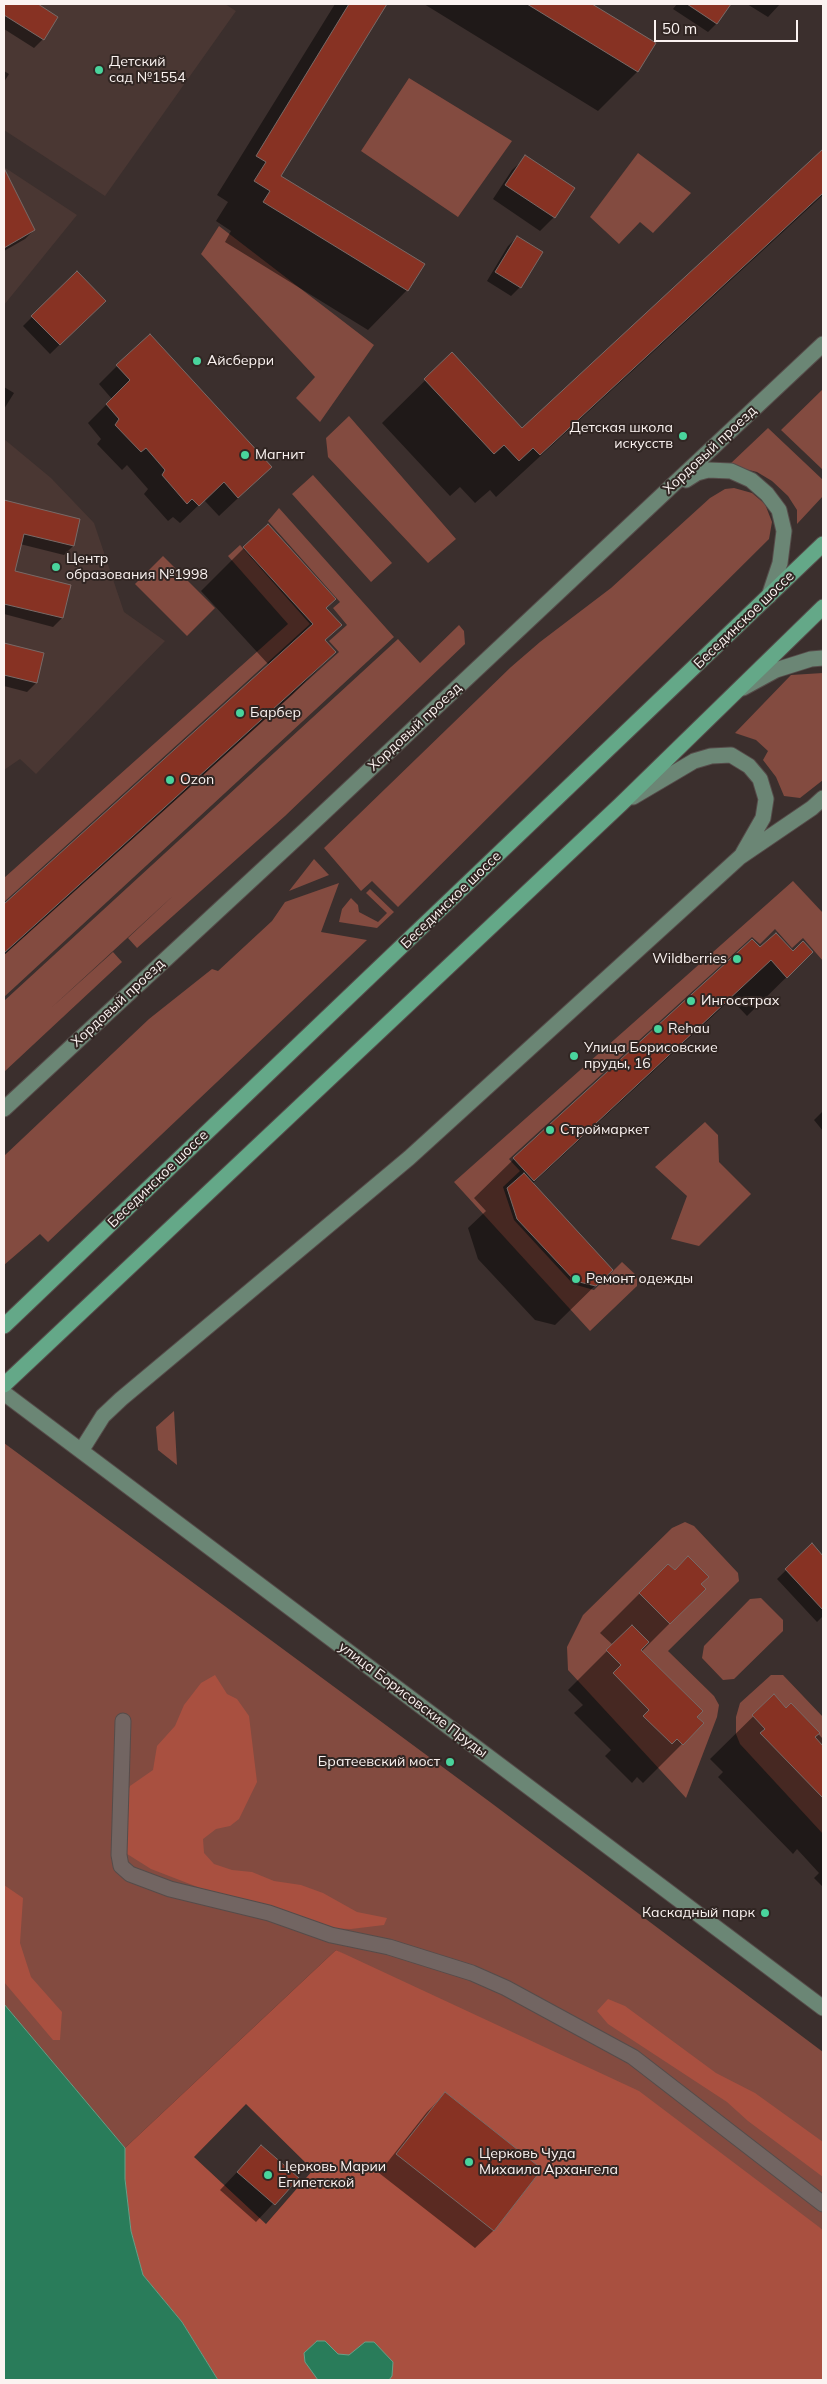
<!DOCTYPE html>
<meta charset="utf-8">
<style>
body{margin:0}
#map{position:relative;width:827px;height:2384px;overflow:hidden;background:#3b2f2d;font-family:Mulish,sans-serif}
canvas{display:block}
.frame{position:absolute;inset:0;border:5px solid #fbf3f1;pointer-events:none}
.scale{position:absolute;left:654px;top:20px;width:144px;height:22px;box-sizing:border-box;border:2px solid #fbf3f1;border-top:0;padding-left:6px;font-size:15px;line-height:18px;white-space:nowrap;color:#fbf3f1;-webkit-text-stroke:4px #312623;paint-order:stroke}
</style>
<div id="map">
<canvas width="827" height="2384"></canvas>
<div class="frame"></div>
<div class="scale">50 m</div>
</div>
<script>
const ctx = document.querySelector('canvas').getContext('2d');
ctx.lineJoin = 'round';
function fill(path, color) {
  ctx.fillStyle = color;
  ctx.fill(path, 'evenodd');
}
function toPath(rows) {
  const path = new Path2D();
  for (const r of rows) {
    path.moveTo(r[0], r[1]);
    for (let i = 2; i < r.length; i += 2) path.lineTo(r[i], r[i + 1]);
  }
  return path;
}
function strokePath(path, color, width, dash) {
  ctx.strokeStyle = color;
  ctx.lineWidth = width;
  ctx.lineCap = dash ? 'butt' : 'round';
  ctx.setLineDash(dash || []);
  ctx.stroke(path);
}
function write(font, color, halo, rows, align = 'center') {
  ctx.font = font + ' Mulish,sans-serif';
  ctx.lineWidth = 4;
  ctx.setLineDash([]);
  ctx.textBaseline = 'middle';
  ctx.strokeStyle = halo;
  ctx.fillStyle = color;
  for (const [text, x, y, turn = 0] of rows) {
    ctx.save();
    ctx.translate(x, y);
    ctx.rotate((+turn || 0) * Math.PI / 180);
    ctx.textAlign = isNaN(turn) ? turn : align;
    if (halo) ctx.strokeText(text, 0, 0);
    ctx.fillText(text, 0, 0);
    ctx.restore();
  }
}
fill(toPath([
 [4,4,225,4,236,11,105,196,4,130],
 [4,167,77,215,4,305],
 [4,439,51,478,94,523,124,612,165,641,36,774,20,759,4,770]
]), '#4a3733');
fill(toPath([
 [409,78,512,141,458,217,361,151],
 [638,153,691,193,653,233,640,222,619,244,590,217],
 [219,226,374,345,320,422,296,398,315,377,201,254],
 [823,389,823,470,781,430],
 [349,416,456,539,428,563,328,457,326,438],
 [768,428,823,480,823,496,797,524,797,510,788,496,772,481,757,472,729,465],
 [313,475,392,563,371,582,292,494],
 [734,488,752,493,765,504,772,522,769,539,398,907,372,881,361,891,324,848,511,667,540,642,611,588,710,498,725,489],
 [279,508,394,637,4,997,4,955,339,652,329,641,347,625,333,608,340,602,268,521],
 [240,545,310,624,4,902,4,878,288,624,228,556],
 [163,556,215,608,187,636,135,584],
 [459,625,464,631,465,644,285,816,137,948,128,938,175,894,51,1008,113,952,122,962,4,1072,4,1001,398,639,420,663],
 [823,673,823,780,800,798,784,796,776,777,763,760,768,751,756,740,735,733,791,675],
 [314,859,329,875,289,891],
 [793,881,823,913,823,961,803,938,792,948,775,929,760,944,752,937,509,1159,520,1171,503,1187,514,1220,573,1284,594,1290,622,1262,637,1276,637,1286,590,1331,454,1182],
 [339,883,321,932,367,940,48,1242,40,1234,4,1265,4,1156,149,1019,212,969,218,971,272,921,285,902],
 [370,889,394,912,377,928,339,922,342,909,351,898,358,905,359,912,378,922,387,913,366,893],
 [705,1122,718,1135,719,1162,751,1194,699,1246,671,1239,687,1196,655,1167],
 [174,1411,177,1465,158,1450,156,1427],
 [4,1443,490,1802,823,2052,823,2230,336,1950,125,2148,4,2004],
 [685,1522,694,1526,738,1573,739,1581,668,1651,714,1696,719,1705,717,1717,686,1798,568,1670,567,1647,583,1615,672,1528],
 [761,1598,783,1620,783,1631,734,1679,723,1680,702,1658,704,1646,750,1599],
 [771,1675,783,1675,823,1717,823,1834,740,1744,736,1734,736,1717,740,1703]
]), '#834b40');
fill(toPath([
 [215,1675,227,1694,237,1699,249,1716,257,1782,239,1819,230,1826,216,1829,203,1839,204,1853,214,1864,232,1870,252,1872,274,1881,301,1885,323,1893,357,1912,387,1918,384,1925,351,1929,323,1928,208,1891,151,1869,124,1852,122,1805,130,1786,153,1770,157,1746,175,1726,184,1705,201,1683],
 [4,1885,23,1898,20,1943,31,1977,62,2012,60,2040,53,2040,4,1982],
 [336,1950,639,2091,823,2230,823,2380,218,2380,182,2322,143,2275,131,2231,125,2179,125,2148],
 [246,2104,313,2170,266,2224,194,2157],
 [608,1999,625,2006,716,2073,755,2093,823,2142,823,2177,748,2121,727,2102,608,2024,597,2011]
]), '#a95040');
const water = toPath([
 [4,2004,125,2148,125,2179,131,2231,143,2275,182,2322,218,2380,4,2380,4,2004],
 [317,2341,325,2341,338,2354,349,2355,365,2342,374,2342,393,2362,392,2376,389,2380,318,2380,305,2362,304,2353,317,2341]
]);
fill(water, '#297c5a');
strokePath(water, '#68a087', 1);
fill(toPath([
 [4,4,35,4,57,17,43,39,34,48,4,29],
 [335,4,385,4,280,176,423,264,407,290,368,330,225,242,231,231,216,221,228,202,217,195],
 [424,4,589,4,654,44,637,72,598,111],
 [677,4,729,4,717,23,708,32,673,9],
 [747,4,780,4,768,17],
 [4,71,9,74,4,82],
 [823,150,823,195,496,497,490,490,475,503,460,487,450,496,382,423,452,354,522,429],
 [526,157,554,217,540,231,493,199,512,170],
 [4,181,10,183,34,230,25,239,4,251],
 [517,237,520,287,511,296,487,281,508,246],
 [76,273,104,301,50,354,23,326],
 [117,366,271,467,219,516,204,500,180,523,173,517,168,521,144,494,148,489,127,465,122,470,97,444,101,439,88,423,112,399,99,384],
 [4,387,14,393,4,409],
 [4,502,79,520,73,546,64,555,20,544,13,572,62,618,53,627,4,614],
 [244,548,325,608,324,640,335,652,292,695,4,955,4,905,269,665,201,591],
 [4,644,43,654,36,683,27,692,4,686],
 [752,941,760,949,812,952,747,1016,731,999,532,1184,611,1270,555,1325,535,1320,478,1259,468,1228,486,1211,474,1198,514,1159],
 [823,1111,823,1131,814,1120],
 [812,1545,823,1557,823,1616,817,1622,777,1579],
 [668,1565,704,1589,641,1652,703,1723,643,1783,637,1777,632,1783,605,1756,611,1750,574,1713,583,1705,568,1690,613,1645,600,1633],
 [774,1696,786,1709,791,1705,823,1739,823,1887,814,1878,819,1873,797,1849,793,1854,718,1777,723,1772,710,1759],
 [445,2094,540,2170,493,2231,475,2248,379,2173,427,2112],
 [261,2147,297,2178,256,2222,220,2190]
]), '#0007');
const building = toPath([
 [4,4,38,4,58,17,44,40,4,15,4,4],
 [349,4,387,4,281,176,425,264,408,291,263,202,270,191,254,181,266,162,256,156,349,4],
 [527,4,592,4,656,43,638,72,527,4],
 [687,4,731,4,717,24,687,4],
 [823,149,823,193,540,455,533,448,519,461,504,445,494,454,424,379,452,352,522,428,823,149],
 [525,155,575,188,555,218,505,185,525,155],
 [4,168,35,230,4,248,4,168],
 [517,236,543,252,521,288,495,272,517,236],
 [77,271,106,301,60,345,31,316,77,271],
 [150,334,272,467,238,498,224,482,199,506,192,499,187,504,162,475,165,470,146,448,141,452,115,425,119,419,106,404,130,380,116,365,150,334],
 [4,500,80,519,74,546,24,534,15,571,71,585,63,618,4,604,4,500],
 [268,524,336,599,326,608,342,625,325,640,336,652,4,953,4,904,313,624,243,547,268,524],
 [4,643,44,653,37,683,4,675,4,643],
 [776,933,793,951,803,941,813,952,787,978,771,960,534,1181,513,1158,752,939,760,947,776,933],
 [524,1173,613,1270,596,1286,575,1281,517,1219,507,1188,524,1173],
 [812,1543,823,1556,823,1610,785,1569,812,1543],
 [688,1556,709,1577,701,1584,706,1589,670,1624,639,1593,668,1564,675,1570,688,1556],
 [632,1625,649,1642,641,1650,703,1711,697,1717,704,1723,683,1745,677,1739,672,1744,643,1716,649,1710,613,1673,621,1665,606,1650,632,1625],
 [774,1694,786,1708,791,1703,820,1733,815,1737,823,1746,823,1798,760,1733,765,1729,752,1715,774,1694],
 [445,2092,542,2169,494,2231,396,2154,445,2092],
 [261,2145,299,2178,275,2205,237,2172,261,2145]
]);
fill(building, '#873223');
strokePath(building, '#786a67', 1);
const street = toPath([
 [123,1721,119,1855,121,1866,130,1874,170,1889,269,1913,331,1935,389,1947,472,1973,506,1988,633,2057,823,2204]
]);
const secondary = toPath([
 [686,480,697,473,708,470,731,471,751,480,767,494,779,510,784,531,780,563,769,596],
 [743,688,776,670,811,659,823,658],
 [633,797,694,761,711,756,731,755,749,766,760,779,766,799,763,818,743,853],
 [4,1109,301,834,823,344],
 [4,1393,823,2008],
 [81,1451,103,1416,121,1399,409,1158,740,857,812,808,823,798]
]);
const primary = toPath([
 [4,1326,823,544],
 [4,1385,621,804,823,607]
]);
strokePath(street, '#564c4a', 17);
strokePath(secondary, '#564c4a', 17);
strokePath(primary, '#564c4a', 17);
strokePath(street, '#726562', 15);
strokePath(secondary, '#6b8675', 15);
strokePath(primary, '#64a888', 15);
for (const [x, y, r, color] of [
 [99,70,5,"#49d49c"],
 [197,361,5,"#49d49c"],
 [683,436,5,"#49d49c"],
 [245,455,5,"#49d49c"],
 [56,567,5,"#49d49c"],
 [240,713,5,"#49d49c"],
 [170,780,5,"#49d49c"],
 [737,959,5,"#49d49c"],
 [691,1001,5,"#49d49c"],
 [658,1029,5,"#49d49c"],
 [574,1056,5,"#49d49c"],
 [550,1130,5,"#49d49c"],
 [576,1279,5,"#49d49c"],
 [450,1762,5,"#49d49c"],
 [765,1913,5,"#49d49c"],
 [469,2162,5,"#49d49c"],
 [268,2175,5,"#49d49c"]
]) {
  const dot = new Path2D();
  dot.arc(x, y, r, 0, 2 * Math.PI);
  ctx.fillStyle = color;
  ctx.fill(dot);
  strokePath(dot, '#312623', 2);
}
write('14px', '#fbf3f1', '#312623', [
 ["Детский",109,62],
 ["сад №1554",109,78],
 ["Айсберри",207,361],
 ["Детская школа",673,428,"right"],
 ["искусств",673,444,"right"],
 ["Магнит",255,455],
 ["Центр",66,559],
 ["образования №1998",66,575],
 ["Барбер",250,713],
 ["Ozon",180,780],
 ["Wildberries",727,959,"right"],
 ["Ингосстрах",701,1001],
 ["Rehau",668,1029],
 ["Улица Борисовские",584,1048],
 ["пруды, 16",584,1064],
 ["Строймаркет",560,1130],
 ["Ремонт одежды",586,1279],
 ["Братеевский мост",440,1762,"right"],
 ["Каскадный парк",755,1913,"right"],
 ["Церковь Чуда",479,2154],
 ["Михаила Архангела",479,2170],
 ["Церковь Марии",278,2167],
 ["Египетской",278,2183]
], 'left');
write('14px', '#fbf3f1', '#312623', [
 ["Хордовый проезд",710,450,-43],
 ["Бесединское шоссе",744,620,-44],
 ["Хордовый проезд",415,727,-43],
 ["Бесединское шоссе",451,900,-44],
 ["Хордовый проезд",118,1003,-43],
 ["Бесединское шоссе",158,1179,-44],
 ["улица Борисовские Пруды",413,1700,37]
]);
</script>
